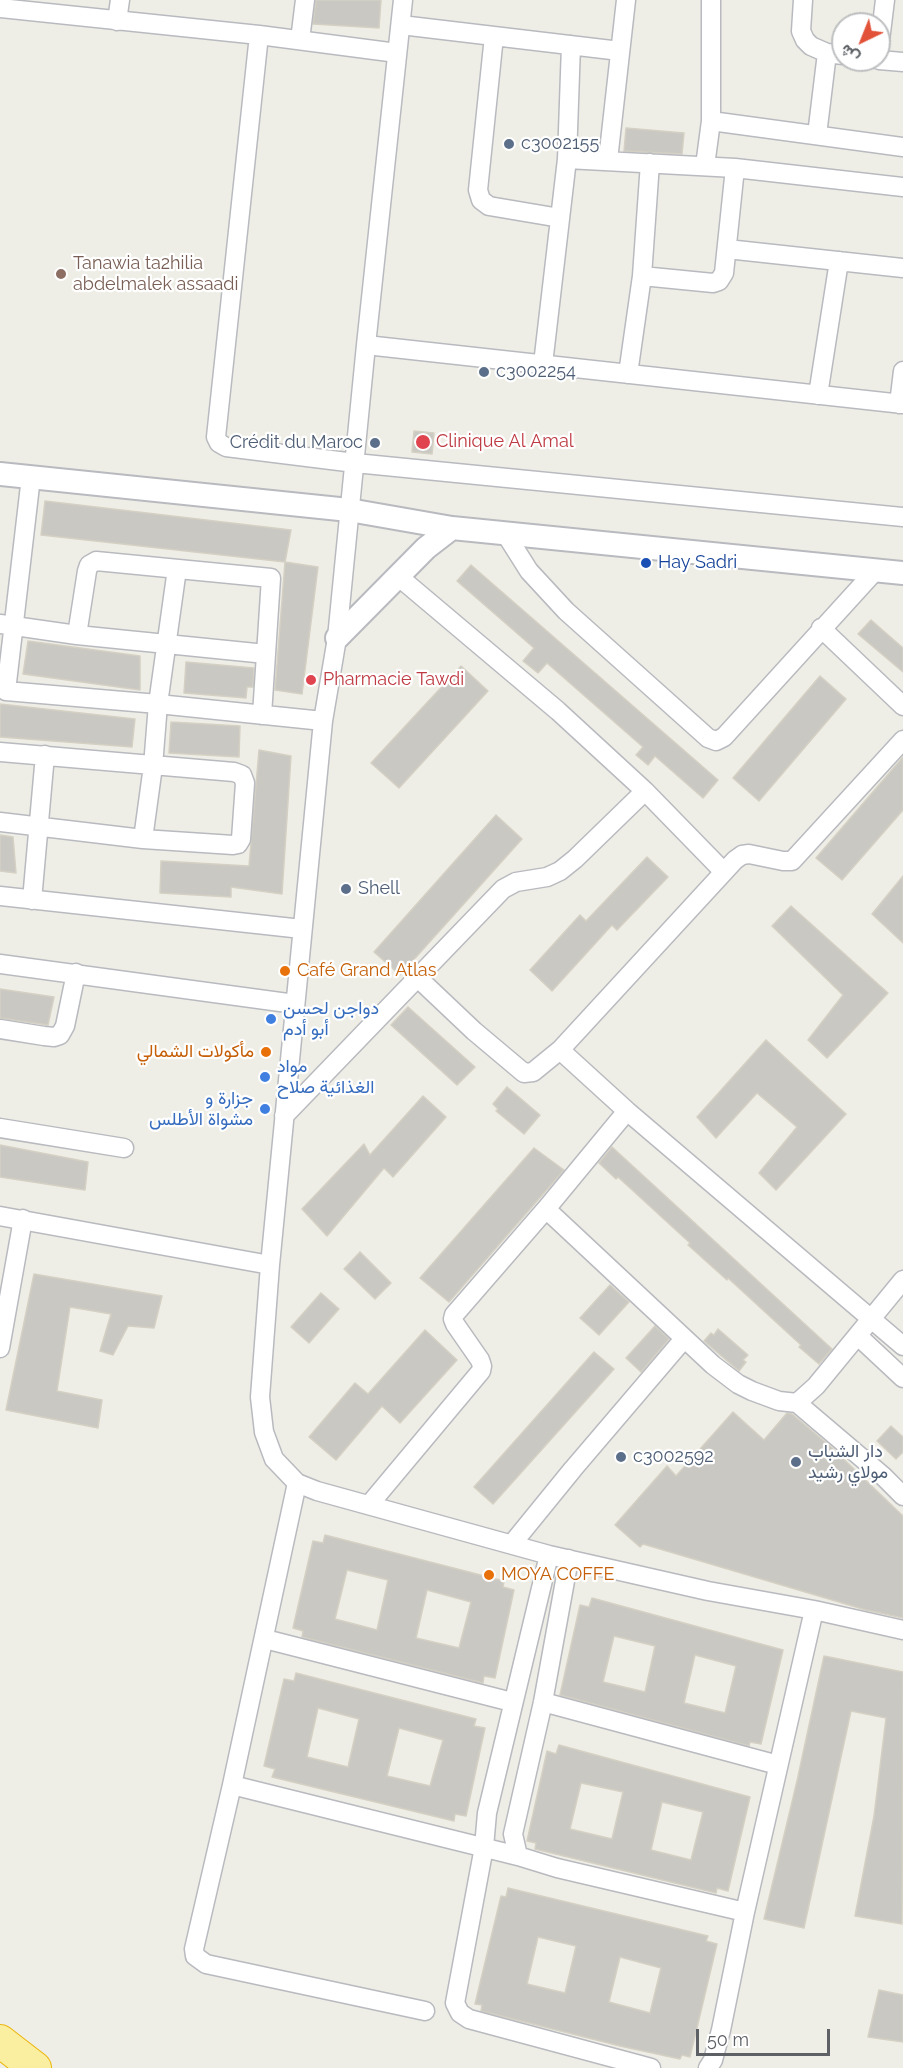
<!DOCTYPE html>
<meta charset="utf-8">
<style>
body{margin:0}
#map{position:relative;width:903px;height:2068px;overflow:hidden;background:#efeee6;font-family:Raleway,Vazirmatn,sans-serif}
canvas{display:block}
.north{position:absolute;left:831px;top:12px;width:60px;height:60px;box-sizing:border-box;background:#fff;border:2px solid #bebfc1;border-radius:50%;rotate:223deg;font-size:16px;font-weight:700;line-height:24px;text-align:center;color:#5d6065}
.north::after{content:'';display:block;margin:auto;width:21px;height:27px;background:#e25238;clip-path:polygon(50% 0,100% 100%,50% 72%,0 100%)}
.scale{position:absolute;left:696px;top:2029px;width:134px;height:27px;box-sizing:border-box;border:3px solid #5d6065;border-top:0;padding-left:8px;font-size:18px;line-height:21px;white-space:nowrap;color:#5d6065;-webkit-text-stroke:4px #fff;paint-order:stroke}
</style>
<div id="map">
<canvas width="903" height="2068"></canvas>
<div class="north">ش</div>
<div class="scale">50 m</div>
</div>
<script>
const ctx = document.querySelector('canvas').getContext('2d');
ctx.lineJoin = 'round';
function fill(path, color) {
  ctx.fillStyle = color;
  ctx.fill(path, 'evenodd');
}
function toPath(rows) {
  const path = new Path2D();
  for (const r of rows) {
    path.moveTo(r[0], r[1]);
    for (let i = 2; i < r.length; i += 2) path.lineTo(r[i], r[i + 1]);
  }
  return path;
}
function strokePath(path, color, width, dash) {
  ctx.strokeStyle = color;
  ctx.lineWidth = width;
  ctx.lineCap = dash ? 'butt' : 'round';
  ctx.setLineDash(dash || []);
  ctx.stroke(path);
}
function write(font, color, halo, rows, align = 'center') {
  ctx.font = font + ' Raleway,Vazirmatn,sans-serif';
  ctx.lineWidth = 4.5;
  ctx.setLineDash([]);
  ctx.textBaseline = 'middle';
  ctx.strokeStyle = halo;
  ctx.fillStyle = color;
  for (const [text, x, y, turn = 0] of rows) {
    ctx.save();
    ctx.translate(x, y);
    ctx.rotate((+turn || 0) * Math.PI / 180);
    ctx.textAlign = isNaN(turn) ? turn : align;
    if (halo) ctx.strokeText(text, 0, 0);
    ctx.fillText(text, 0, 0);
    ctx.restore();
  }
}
const building = toPath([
 [316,0,381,0,379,28,313,24,316,0],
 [626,128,684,133,682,154,624,151,626,128],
 [414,431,434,433,432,454,412,452,414,431],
 [45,501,291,530,285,562,41,535,45,501],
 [285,562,318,567,302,694,275,690,285,562],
 [471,565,718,780,703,798,655,756,648,765,636,755,643,747,547,663,538,673,523,661,534,648,457,581,471,565],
 [871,620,903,648,903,672,858,634,871,620],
 [28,641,140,656,140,690,23,674,28,641],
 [186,662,254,668,253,687,247,687,246,698,184,693,186,662],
 [461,666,488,691,399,788,371,763,461,666],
 [820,676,846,699,759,801,733,778,820,676],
 [0,704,135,719,132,747,0,737,0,704],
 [171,722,240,726,239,757,169,753,171,722],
 [259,750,291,756,282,894,231,887,231,897,160,893,161,861,249,866,259,750],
 [903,757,903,810,842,880,816,858,903,757],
 [496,815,522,839,400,975,374,952,496,815],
 [0,835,13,837,16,873,0,871,0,835],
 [647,857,668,877,617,930,612,925,552,991,530,970,580,915,586,921,647,857],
 [903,876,903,943,872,914,903,876],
 [791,906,888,993,827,1058,808,1040,843,995,772,926,791,906],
 [0,989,54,997,48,1025,0,1018,0,989],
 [408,1007,475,1067,457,1085,391,1025,408,1007],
 [766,1040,846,1114,776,1190,759,1173,797,1127,757,1093,716,1138,697,1117,766,1040],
 [507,1087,540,1115,524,1134,496,1111,498,1109,493,1104,507,1087],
 [423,1096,446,1117,393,1177,384,1168,327,1236,302,1209,364,1144,370,1155,423,1096],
 [0,1145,88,1162,85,1190,0,1177,0,1145],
 [612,1147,832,1349,819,1364,799,1347,801,1345,728,1278,727,1280,688,1245,690,1243,618,1177,616,1179,599,1163,612,1147],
 [534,1148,564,1170,449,1302,420,1278,534,1148],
 [360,1252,391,1283,375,1299,344,1269,360,1252],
 [34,1274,162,1296,154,1328,128,1326,113,1355,100,1351,111,1314,70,1307,57,1391,102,1400,98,1428,6,1410,34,1274],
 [610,1285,629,1302,599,1335,580,1318,610,1285],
 [321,1293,339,1309,309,1343,291,1327,321,1293],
 [655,1326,669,1339,641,1372,626,1358,655,1326],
 [718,1329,748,1355,743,1360,746,1362,739,1371,704,1341,711,1333,714,1335,718,1329],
 [425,1330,457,1360,400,1423,382,1406,336,1460,309,1437,355,1383,368,1394,425,1330],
 [594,1352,614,1369,493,1504,474,1487,594,1352],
 [733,1412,764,1440,787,1413,792,1414,830,1446,903,1516,903,1618,866,1610,643,1544,640,1547,615,1525,667,1466,676,1476,733,1412],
 [891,1426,903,1437,903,1452,896,1459,877,1441,891,1426],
 [325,1535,504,1581,503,1587,514,1590,495,1678,484,1676,483,1683,302,1637,303,1631,293,1628,313,1541,323,1543,325,1535],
 [347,1570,388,1580,377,1630,335,1619,347,1570],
 [427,1590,471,1602,459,1648,416,1638,427,1590],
 [592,1598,783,1650,761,1744,750,1742,749,1746,560,1695,580,1605,589,1607,592,1598],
 [614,1636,655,1646,645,1692,603,1682,614,1636],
 [695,1655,736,1666,725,1713,684,1703,695,1655],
 [824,1656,903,1672,902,1924,855,1916,874,1816,886,1718,851,1711,804,1928,764,1919,797,1781,824,1656],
 [296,1673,476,1719,474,1726,485,1728,466,1816,455,1814,454,1821,272,1777,275,1769,264,1766,284,1679,294,1681,296,1673],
 [318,1708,359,1719,348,1767,307,1757,318,1708],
 [399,1728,443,1740,430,1786,387,1776,399,1728],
 [559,1745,750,1797,728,1891,717,1888,716,1893,535,1849,536,1843,527,1841,547,1751,556,1754,559,1745],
 [581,1783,623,1792,612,1839,570,1829,581,1783],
 [662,1802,703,1812,691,1860,651,1850,662,1802],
 [508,1888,708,1936,706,1941,717,1944,690,2057,682,2055,680,2059,620,2046,481,2011,482,2005,475,2004,501,1896,506,1897,508,1888],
 [538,1937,576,1946,565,1993,527,1984,538,1937],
 [620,1957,661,1968,650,2013,609,2002,620,1957],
 [879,1990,903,1995,903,2042,868,2037,879,1990]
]);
fill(building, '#cac8c2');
strokePath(building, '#d4d0c4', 1.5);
const minor = toPath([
 [403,0,366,345,337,638,323,721,270,1265,260,1397,264,1432,274,1459,297,1483,317,1491,549,1555,708,1591,814,1610,903,1630],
 [803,0,801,31,805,40,811,46,827,53,843,55],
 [0,8,259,35,397,53],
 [117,21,120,0],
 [401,25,620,51],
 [259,35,216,437,219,443,226,447,355,463,903,517],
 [494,36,478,190,481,200,489,206,560,218],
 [300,40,305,0],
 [879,49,885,0],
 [879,60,903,62],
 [711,121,903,147],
 [817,135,827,53],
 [567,159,735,168,903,187],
 [608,160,626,0],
 [705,166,711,121,711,0],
 [727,249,903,268],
 [642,276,713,283,719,281,724,273,735,168],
 [366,345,903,404],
 [543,364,567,159,571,45],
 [628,374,642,276,650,163],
 [818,395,839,261],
 [899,404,903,371],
 [31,477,6,691,158,704,323,721],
 [505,533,529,571,566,611,708,738,716,741,724,737,875,571],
 [399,577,558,711,645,791,723,871],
 [0,624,77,635,266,654],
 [821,628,903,706],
 [77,635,87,571,89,565,96,561,271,578,262,715],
 [0,752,234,772,242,775,245,783,241,839,238,844,233,845,143,839,0,822],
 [143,839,153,766,158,704,177,569],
 [0,896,302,929],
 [32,900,45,755],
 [0,964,295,1004],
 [418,978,474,1031,524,1073,533,1072,560,1050,735,860,742,855,749,854,783,861,792,861,903,740],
 [0,1029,44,1036,54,1037,60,1035,65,1026,76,973],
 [560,1050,627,1111,903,1346],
 [284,1116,503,889,516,882,547,877,560,871,575,859,645,791],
 [0,1128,124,1148],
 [546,1209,713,1365,738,1384,752,1391,779,1401,797,1403,883,1476,903,1496],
 [0,1216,270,1265],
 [858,1336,903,1378],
 [0,1348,23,1219],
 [797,1403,816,1386,903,1280],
 [297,1483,232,1785,518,1856],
 [369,1505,481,1371,482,1366,480,1360,455,1324,453,1319,454,1315,546,1209,627,1111],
 [512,1544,573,1469,683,1340],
 [549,1555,487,1813,484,1847,455,2003,460,2013,469,2019,651,2068],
 [569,1559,543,1702,513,1834,518,1856,557,1868,745,1912],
 [265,1639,512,1702],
 [543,1702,778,1765],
 [232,1785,194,1949,195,1956,206,1964,425,2011],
 [708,2068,713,2060,721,2030,745,1912,814,1610]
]);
const tertiary = toPath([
 [0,474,349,510,452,528,903,573],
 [337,638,426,548,452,528]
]);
const trunk = toPath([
 [0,2041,35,2068]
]);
strokePath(minor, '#b8babf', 21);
strokePath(tertiary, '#b8babf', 26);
strokePath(trunk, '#ebb50a', 34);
strokePath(minor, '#fff', 18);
strokePath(tertiary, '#fff', 22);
strokePath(trunk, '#faeea0', 32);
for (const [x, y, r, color] of [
 [509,144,6,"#5c6f8a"],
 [61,274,6,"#8d6e63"],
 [484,372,6,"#5c6f8a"],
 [423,442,8,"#e0444e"],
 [375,443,6,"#5c6f8a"],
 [646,563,6,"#1a4fb4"],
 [311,680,6,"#e0444e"],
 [346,889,6,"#5c6f8a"],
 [285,971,6,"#e8710a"],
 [271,1019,6,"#3f7fe0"],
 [266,1052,6,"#e8710a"],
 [265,1077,6,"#3f7fe0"],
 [265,1109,6,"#3f7fe0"],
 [621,1457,6,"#5c6f8a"],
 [796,1462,6,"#5c6f8a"],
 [489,1575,6,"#e8710a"]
]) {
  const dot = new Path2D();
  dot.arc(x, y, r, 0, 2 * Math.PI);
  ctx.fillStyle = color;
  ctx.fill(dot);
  strokePath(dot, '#fff', 2);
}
write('18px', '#4e5e75', '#fff', [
 ["c3002155",521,144],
 ["c3002254",496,372],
 ["Crédit du Maroc",363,443,"right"],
 ["Shell",358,889],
 ["دار الشباب",808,1452],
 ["مولاي رشيد",808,1473],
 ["c3002592",633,1457]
], 'left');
write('18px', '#785e54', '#fff', [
 ["Tanawia ta2hilia",73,264],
 ["abdelmalek assaadi",73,285]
], 'left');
write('18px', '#be3a42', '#fff', [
 ["Clinique Al Amal",436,442],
 ["Pharmacie Tawdi",323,680]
], 'left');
write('18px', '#164399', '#fff', [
 ["Hay Sadri",658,563]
], 'left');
write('18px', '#c56008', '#fff', [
 ["Café Grand Atlas",297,971],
 ["مأكولات الشمالي",254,1052,"right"],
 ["MOYA COFFE",501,1575]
], 'left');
write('18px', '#366cbe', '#fff', [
 ["دواجن لحسن",283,1009],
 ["أبو أدم",283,1030],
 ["مواد",277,1067],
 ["الغذائية صلاح",277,1088],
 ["جزارة و",253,1099,"right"],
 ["مشواة الأطلس",253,1120,"right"]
], 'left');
</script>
